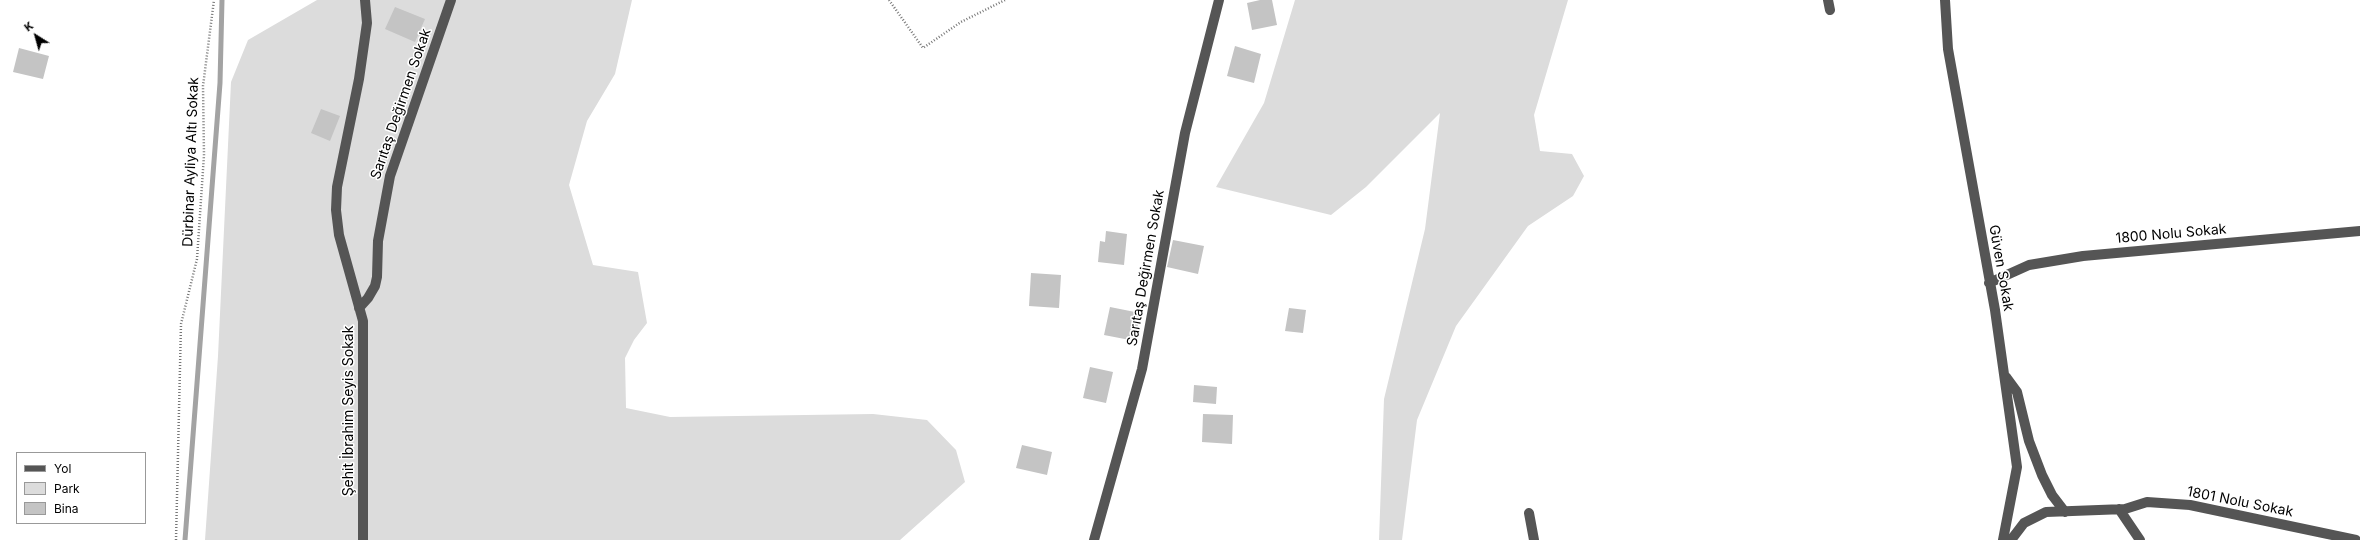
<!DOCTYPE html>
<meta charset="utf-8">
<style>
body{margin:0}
#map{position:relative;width:2360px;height:540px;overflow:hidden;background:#fff;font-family:Inter,sans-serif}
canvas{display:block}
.legend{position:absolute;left:16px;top:452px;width:130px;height:72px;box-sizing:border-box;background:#fff;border:1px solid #999;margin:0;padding:5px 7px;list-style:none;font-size:12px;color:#000}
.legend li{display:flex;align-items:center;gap:8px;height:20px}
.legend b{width:20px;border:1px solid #999}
.north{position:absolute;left:16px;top:16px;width:40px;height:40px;-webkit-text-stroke:3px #fff;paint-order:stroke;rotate:323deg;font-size:11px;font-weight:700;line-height:16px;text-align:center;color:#000}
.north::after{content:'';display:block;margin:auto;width:14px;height:18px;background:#000;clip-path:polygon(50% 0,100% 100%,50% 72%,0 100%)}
</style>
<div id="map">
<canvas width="2360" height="540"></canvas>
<ul class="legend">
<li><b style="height:5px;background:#555"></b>Yol</li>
<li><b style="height:11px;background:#dcdcdc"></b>Park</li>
<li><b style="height:11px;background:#c4c4c4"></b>Bina</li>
</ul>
<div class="north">K</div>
</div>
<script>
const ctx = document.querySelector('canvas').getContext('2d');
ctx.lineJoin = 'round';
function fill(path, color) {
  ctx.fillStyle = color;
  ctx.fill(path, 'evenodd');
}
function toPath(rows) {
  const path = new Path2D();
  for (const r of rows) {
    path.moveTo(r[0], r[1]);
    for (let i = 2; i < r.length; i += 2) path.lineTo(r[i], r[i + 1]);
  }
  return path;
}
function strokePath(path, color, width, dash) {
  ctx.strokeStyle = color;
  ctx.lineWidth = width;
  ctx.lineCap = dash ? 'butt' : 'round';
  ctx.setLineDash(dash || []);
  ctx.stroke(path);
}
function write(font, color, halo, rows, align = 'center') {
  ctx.font = font + ' Inter,sans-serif';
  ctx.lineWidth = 3;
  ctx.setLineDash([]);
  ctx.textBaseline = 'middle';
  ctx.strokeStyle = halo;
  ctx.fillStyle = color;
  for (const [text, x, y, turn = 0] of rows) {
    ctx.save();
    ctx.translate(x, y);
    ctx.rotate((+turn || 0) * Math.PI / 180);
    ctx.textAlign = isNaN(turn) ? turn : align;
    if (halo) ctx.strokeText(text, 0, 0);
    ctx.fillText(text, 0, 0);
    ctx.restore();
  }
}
fill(toPath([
 [317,0,632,0,615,74,587,121,569,185,593,265,638,272,647,323,634,340,625,358,626,408,670,417,873,414,927,420,956,450,965,482,900,540,205,540,218,356,231,82,248,40],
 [1295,0,1568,0,1534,115,1540,151,1572,154,1584,176,1573,196,1528,226,1456,326,1417,420,1402,540,1379,540,1384,399,1425,229,1440,113,1366,187,1331,215,1216,187,1264,103]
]), '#dcdcdc');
strokePath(toPath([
 [185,540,220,83,222,0]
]), '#a3a3a3', 5);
fill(toPath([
 [1260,0,1272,0,1277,25,1252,30,1247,3],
 [395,7,425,19,415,42,385,29],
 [1235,46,1261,54,1254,83,1227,76],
 [19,48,49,56,43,79,13,72],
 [321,109,340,116,330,141,311,133],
 [1106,231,1127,234,1124,265,1098,262,1100,241,1105,242],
 [1173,240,1204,246,1198,274,1167,267],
 [1031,273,1061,275,1059,308,1029,306],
 [1110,307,1140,313,1135,341,1104,335],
 [1289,308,1306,310,1303,333,1285,331],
 [1090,367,1113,372,1106,403,1083,398],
 [1194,385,1217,387,1216,404,1193,402],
 [1203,414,1233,415,1232,444,1202,442],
 [1022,445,1052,452,1047,475,1016,468]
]), '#c4c4c4');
strokePath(toPath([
 [889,0,923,48,961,22,1005,0],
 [176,540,181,324,197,259,204,155,203,86,214,0]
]), '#777', 2.5, [1, 2]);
strokePath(toPath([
 [1828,0,1830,10],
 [1945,0,1948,49,1995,310,2017,467,2003,540],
 [1989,283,2029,265,2083,256,2360,231],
 [359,308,368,298,375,286,377,277,378,241,390,176,451,0],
 [2006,377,2017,392,2029,441,2042,475,2052,495,2065,512],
 [2119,509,2140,540],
 [1529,513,1534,540],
 [363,540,363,321,339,235,336,210,337,187,359,79,367,23,365,0],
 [1094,540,1142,369,1185,133,1219,0],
 [2011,540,2024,523,2046,512,2125,509,2147,502,2190,505,2356,540]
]), '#555', 10);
write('14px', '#000', '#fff', [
 ["Sarıtaş Değirmen Sokak",401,104,-71],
 ["Dürbinar Ayliya Altı Sokak",191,162,-88],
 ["1800 Nolu Sokak",2171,234,-5],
 ["Sarıtaş Değirmen Sokak",1146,268,-80],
 ["Güven Sokak",2001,268,80],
 ["Şehit İbrahim Seyis Sokak",349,411,-90],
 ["1801 Nolu Sokak",2240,502,11]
]);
</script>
